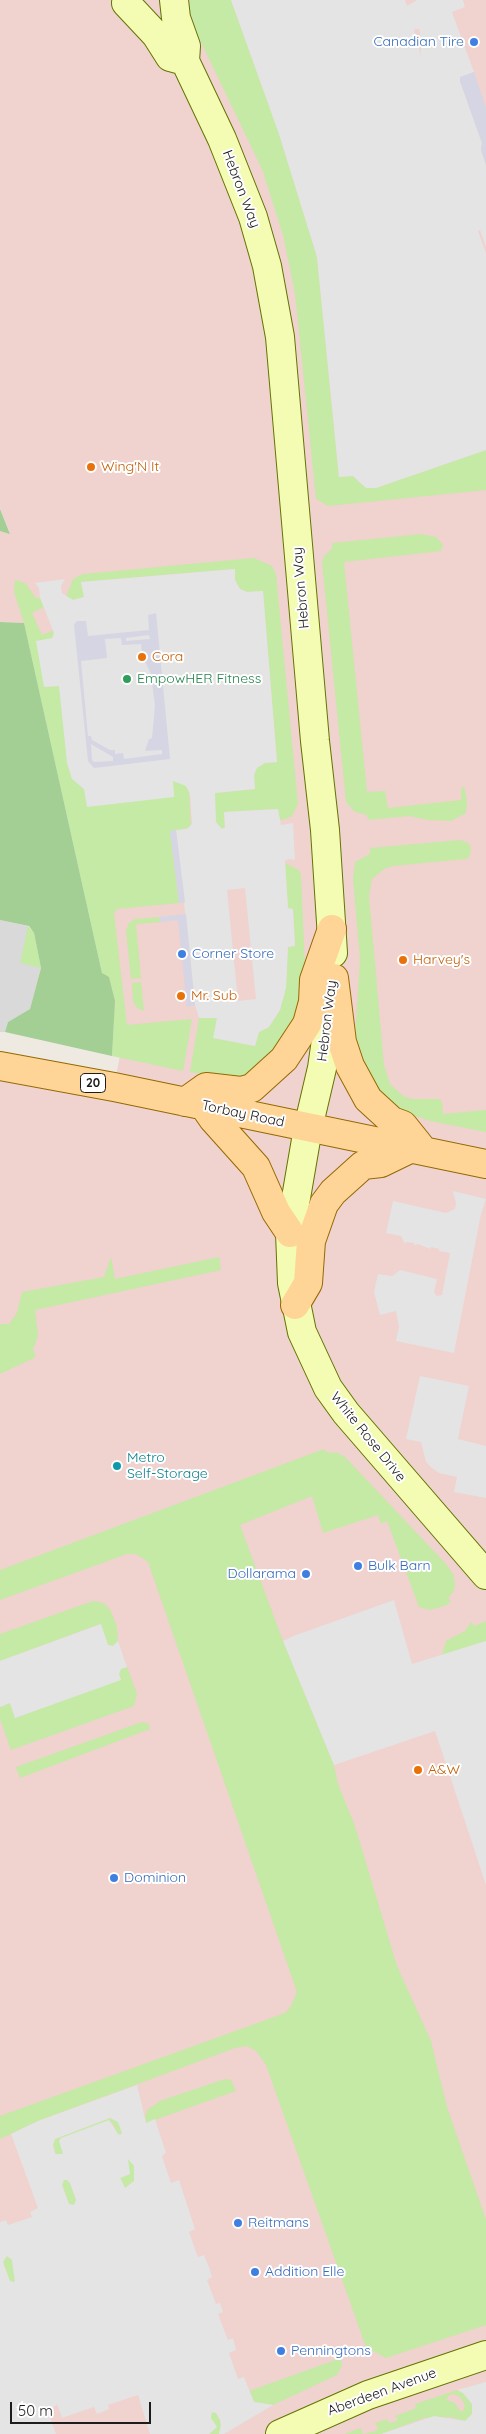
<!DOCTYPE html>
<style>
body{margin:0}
#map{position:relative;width:486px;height:2434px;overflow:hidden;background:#eeeae1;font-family:Quicksand,sans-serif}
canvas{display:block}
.scale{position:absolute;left:10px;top:2402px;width:141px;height:22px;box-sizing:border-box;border:2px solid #1c1c1c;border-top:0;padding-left:6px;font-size:15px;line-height:18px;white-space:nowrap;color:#1c1c1c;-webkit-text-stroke:4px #fff;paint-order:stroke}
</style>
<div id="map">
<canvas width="486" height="2434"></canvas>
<div class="scale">50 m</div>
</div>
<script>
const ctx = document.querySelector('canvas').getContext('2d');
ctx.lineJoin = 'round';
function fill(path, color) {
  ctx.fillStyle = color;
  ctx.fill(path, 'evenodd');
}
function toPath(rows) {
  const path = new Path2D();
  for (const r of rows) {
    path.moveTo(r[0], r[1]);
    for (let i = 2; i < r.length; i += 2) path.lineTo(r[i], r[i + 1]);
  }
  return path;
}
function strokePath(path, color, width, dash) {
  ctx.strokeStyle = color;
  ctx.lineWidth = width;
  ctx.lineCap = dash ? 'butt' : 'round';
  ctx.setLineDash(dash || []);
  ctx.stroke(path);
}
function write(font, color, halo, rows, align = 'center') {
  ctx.font = font + ' Quicksand,sans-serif';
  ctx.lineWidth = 4;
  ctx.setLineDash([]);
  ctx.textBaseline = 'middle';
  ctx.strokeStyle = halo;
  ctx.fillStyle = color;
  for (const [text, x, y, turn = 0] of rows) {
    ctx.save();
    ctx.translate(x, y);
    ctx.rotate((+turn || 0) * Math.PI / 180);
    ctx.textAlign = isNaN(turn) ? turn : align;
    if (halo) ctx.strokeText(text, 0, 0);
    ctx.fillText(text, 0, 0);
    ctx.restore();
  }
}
fill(toPath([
 [0,920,28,926,41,968,30,1009,8,1022,5,1032,0,1032]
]), '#dad9d9');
fill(toPath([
 [0,0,486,0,486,2434,0,2434,0,1066,114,1087,121,1050,24,623,0,622,0,531,10,533,0,509]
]), '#f0d2cf');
fill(toPath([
 [190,0,231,0,279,134,317,257,339,477,353,476,362,485,376,488,486,450,486,490,328,506,316,499,295,293,283,235,262,169,198,36,190,11],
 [421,534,436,537,443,545,441,551,344,562,367,792,385,791,388,808,461,800,461,789,464,786,467,800,466,813,451,821,428,820,409,816,368,820,367,815,355,812,346,802,322,562,324,556,332,549,332,543],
 [254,558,272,566,276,574,298,804,292,816,286,819,279,820,278,809,224,812,225,828,222,829,216,822,214,793,255,789,254,775,257,768,265,763,277,762,263,591,247,592,240,589,235,580,235,569,81,582,84,597,72,600,66,597,73,579,83,574],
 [15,580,25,583,36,598,40,598,44,607,32,613,42,635,52,631,54,633,44,687,59,686,80,787,174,797,172,781,177,781,186,785,189,791,191,827,170,832,179,903,117,909,114,913,127,1025,192,1019,183,1071,112,1056,115,1001,109,977,102,973,24,623,14,592],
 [460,840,468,843,471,847,470,856,466,859,393,866,384,869,372,879,369,896,384,1065,390,1084,403,1096,412,1099,439,1099,442,1102,443,1114,486,1110,486,1132,430,1121,401,1111,374,1085,357,1049,355,1036,360,959,353,879,355,862,370,854,370,848],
 [285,863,299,870,301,875,305,966,297,1018,278,1047,256,1068,248,1073,238,1077,218,1077,190,1072,199,1018,217,1018,214,1038,255,1046,259,1032,269,1027,280,1010,286,988,288,947,295,946,293,909,288,909],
 [159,917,160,922,136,924,141,978,131,979,126,931,129,923,135,919],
 [28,926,34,933,41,968,20,963],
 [141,982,144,1011,137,1008,133,1002,132,983],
 [111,1257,115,1279,219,1257,221,1270,35,1310,38,1336,33,1349,36,1357,0,1374,0,1324,9,1324,17,1313,22,1292,104,1277],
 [324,1449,326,1452,338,1453,345,1457,446,1564,453,1574,455,1583,454,1591,448,1598,451,1601,447,1605,430,1610,419,1607,387,1521,381,1524,378,1515,323,1533,312,1496,240,1525,283,1641,334,1765,338,1784,355,1826,397,1966,431,2041,447,2107,486,2220,486,2325,386,2358,370,2349,367,2350,266,2065,256,2051,247,2046,235,2048,38,2121,0,2139,0,2116,285,2013,291,2006,297,1992,148,1562,136,1554,127,1554,0,1600,0,1570],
 [93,1601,104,1603,111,1611,117,1627,118,1641,113,1646,108,1645,100,1624,0,1661,0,1634],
 [486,1621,486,1641,442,1655,446,1641,465,1631,471,1622,474,1626],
 [127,1667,137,1694,134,1706,11,1750,0,1719,0,1707,10,1703,15,1718,121,1679,119,1674,121,1669],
 [142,1722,149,1724,150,1729,20,1778,16,1767],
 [225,2079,231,2080,236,2091,146,2123,145,2117,147,2110,160,2101],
 [110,2118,118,2122,122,2133,120,2135,118,2134,112,2122,59,2141,64,2154,56,2154,53,2145,55,2139],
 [129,2159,134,2166,134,2181,125,2188,120,2178,130,2174,127,2163],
 [64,2180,67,2180,70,2183,76,2200,74,2205,69,2204,62,2184],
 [7,2256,12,2260,15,2282,10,2282,3,2262],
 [341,2358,342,2365,337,2375,273,2405,254,2402,249,2391],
 [457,2390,463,2393,472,2404,472,2414,465,2421,450,2417,424,2418,381,2434,344,2434,361,2428,363,2434,376,2431,378,2427,375,2423,387,2419,389,2423,396,2421,398,2419,395,2416,416,2408,415,2404],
 [454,2394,461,2398,465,2405,463,2411,460,2411,455,2403,447,2400,448,2396],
 [212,2412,216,2413,220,2420,221,2425,219,2434,209,2434,213,2431,210,2415]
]), '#c4eaa5');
fill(toPath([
 [0,509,10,534,0,531],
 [0,622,24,623,102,973,109,977,115,1001,112,1056,5,1032,8,1022,30,1009,41,968,34,933,29,926,0,920]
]), '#a3ce94');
fill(toPath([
 [231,0,405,0,407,6,417,0,463,0,465,7,452,12,474,72,461,77,460,81,482,143,481,150,486,165,486,247,480,230,478,231,486,253,486,450,376,488,366,488,353,476,339,477,317,257,279,134],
 [415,29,419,29,420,32,421,56,414,31],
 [235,569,235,580,240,589,247,592,263,591,277,762,265,763,257,768,254,775,255,789,215,793,216,822,222,829,225,827,224,812,278,809,281,825,293,823,295,860,289,859,285,861,288,908,293,909,295,946,288,947,286,988,280,1010,269,1027,259,1032,255,1046,213,1038,217,1018,199,1018,195,1005,176,830,187,829,192,824,190,794,186,786,173,781,174,797,87,807,84,789,72,779,67,763,59,686,44,687,36,641,52,638,54,633,40,598,39,588,35,583,65,579,61,586,62,593,73,600,84,597,81,582],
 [245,888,256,999,238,1001,227,890],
 [453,1191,486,1199,481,1214,454,1353,396,1341,399,1326,396,1311,380,1315,374,1292,378,1274,392,1276,400,1270,437,1279,434,1292,437,1296,442,1295,450,1253,439,1251,439,1249,431,1247,430,1249,418,1244,414,1245,414,1243,406,1242,405,1244,401,1236,386,1233,393,1201,446,1213,455,1209,456,1203],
 [420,1376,469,1386,458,1439,486,1446,486,1498,454,1492,457,1477,439,1473,432,1468,426,1462,421,1442,406,1439],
 [394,1600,412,1664,486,1641,486,1885,435,1731,334,1765,283,1641,296,1635],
 [101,1624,108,1645,113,1646,118,1641,127,1667,121,1669,119,1674,121,1680,15,1718,10,1703,0,1707,0,1661],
 [137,2085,146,2123,155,2119,166,2153,162,2156,171,2183,179,2180,195,2229,189,2232,198,2257,204,2255,209,2267,212,2277,207,2280,216,2304,220,2303,223,2312,218,2314,228,2340,233,2338,236,2350,229,2353,238,2379,244,2377,254,2402,273,2405,224,2434,219,2434,221,2425,220,2420,216,2413,212,2412,211,2418,217,2427,209,2434,150,2434,138,2395,108,2405,109,2409,97,2414,94,2407,62,2418,57,2404,50,2411,50,2417,56,2434,0,2434,0,2222,6,2220,8,2225,32,2217,30,2212,38,2208,11,2134,38,2121],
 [110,2118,118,2122,122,2133,120,2135,118,2134,109,2120,61,2138,59,2141,63,2154,55,2154,53,2145,55,2139],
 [128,2159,134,2166,134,2181,125,2188,120,2178,130,2174],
 [64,2180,67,2180,70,2183,76,2200,74,2205,69,2204,62,2185],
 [7,2256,12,2260,15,2282,10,2281,3,2262],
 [486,2382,486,2434,381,2434,434,2416,465,2421,472,2414,472,2404,463,2393,457,2390]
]), '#e4e4e4');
fill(toPath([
 [474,72,486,108,486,165,481,150,482,143,460,81,460,77],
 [156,613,170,759,94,768,88,761,74,625,77,621,86,621,88,636,149,630,148,615],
 [149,635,150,639,126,641,126,638],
 [121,638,122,645,141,644,142,655,151,674,155,706,152,738,149,739,145,751,162,750,162,754,124,759,123,753,115,754,115,750,110,750,92,740,91,736,88,736,81,661,107,658,105,639],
 [91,744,113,757,113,761,94,762,92,760],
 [176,830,185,902,182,903,179,903,170,831],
 [186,914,195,1005,187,1007,178,920,160,922,159,917]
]), '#d6d5e3');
const secondary = toPath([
 [174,0,176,18,186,46,185,61,222,139,253,217,267,266,280,337,315,741,325,830,333,953],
 [126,3,156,35,170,57,185,61],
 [332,998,322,1068,308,1128,290,1233,292,1283,302,1332,328,1388,346,1413,486,1575],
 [280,2434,368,2395,486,2355]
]);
const primary = toPath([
 [334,978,342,1042,350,1066,368,1099,392,1121,403,1125,423,1150],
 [0,1066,114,1087,486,1164],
 [185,1102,206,1087,241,1091,252,1088,284,1059,307,1024,313,1002,314,980,332,929],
 [204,1106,213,1119,256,1167,276,1212,290,1233],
 [295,1305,308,1283,311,1241,324,1204,333,1192,363,1165,381,1163,412,1148]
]);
strokePath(secondary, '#627402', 30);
strokePath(primary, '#946900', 30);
strokePath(secondary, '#f4fbb2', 28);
strokePath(primary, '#fed596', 28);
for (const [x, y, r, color] of [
 [474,42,5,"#3f7fe0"],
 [91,467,5,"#e8710a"],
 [142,657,5,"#e8710a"],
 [127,679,5,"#2e9e5b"],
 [182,954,5,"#3f7fe0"],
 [403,960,5,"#e8710a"],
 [181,996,5,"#e8710a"],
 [117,1466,5,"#0f9aa8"],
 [358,1566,5,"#3f7fe0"],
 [306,1574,5,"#3f7fe0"],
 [418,1770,5,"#e8710a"],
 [114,1878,5,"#3f7fe0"],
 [238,2223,5,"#3f7fe0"],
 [255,2272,5,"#3f7fe0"],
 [281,2351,5,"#3f7fe0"]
]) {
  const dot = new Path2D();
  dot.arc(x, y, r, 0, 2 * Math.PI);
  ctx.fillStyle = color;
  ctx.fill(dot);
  strokePath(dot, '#fff', 2);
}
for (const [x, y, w] of [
 [93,1083,25]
]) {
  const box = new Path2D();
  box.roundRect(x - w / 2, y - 9.5, w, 19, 4);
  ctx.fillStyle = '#fff';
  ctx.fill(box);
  strokePath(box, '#1c1c1c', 1);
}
write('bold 12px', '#1c1c1c', null, [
 ["20",93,1083]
]);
write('14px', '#366cbe', '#fff', [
 ["Canadian Tire",464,42,"right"],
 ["Corner Store",192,954],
 ["Bulk Barn",368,1566],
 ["Dollarama",296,1574,"right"],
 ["Dominion",124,1878],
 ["Reitmans",248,2223],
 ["Addition Elle",265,2272],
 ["Penningtons",291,2351]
], 'left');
write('14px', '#1c1c1c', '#fff', [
 ["Hebron Way",241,189,69],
 ["Hebron Way",301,588,-95],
 ["Hebron Way",327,1021,-83],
 ["Torbay Road",243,1114,12],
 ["White Rose Drive",368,1437,51],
 ["Aberdeen Avenue",382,2392,-20]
]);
write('14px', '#c56008', '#fff', [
 ["Wing'N It",101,467],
 ["Cora",152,657],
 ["Harvey's",413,960],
 ["Mr. Sub",191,996],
 ["A&W",428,1770]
], 'left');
write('14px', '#27864d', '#fff', [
 ["EmpowHER Fitness",137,679]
], 'left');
write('14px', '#0d838f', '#fff', [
 ["Metro",127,1458],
 ["Self-Storage",127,1474]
], 'left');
</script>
